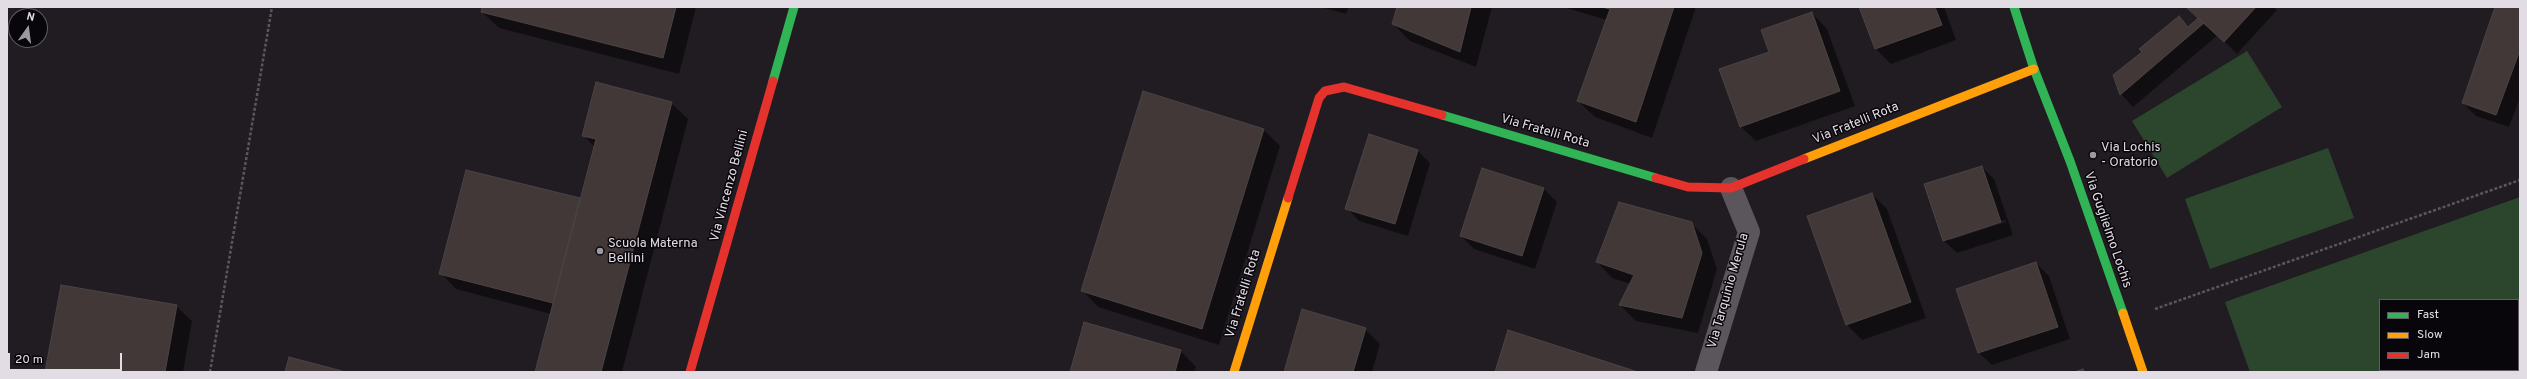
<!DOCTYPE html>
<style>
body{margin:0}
#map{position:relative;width:2527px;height:379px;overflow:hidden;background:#211c22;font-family:Overpass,sans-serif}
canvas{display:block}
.frame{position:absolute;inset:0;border:8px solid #e2dce4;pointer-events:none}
.legend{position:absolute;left:2379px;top:299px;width:140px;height:72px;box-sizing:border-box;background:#09060b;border:1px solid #605c62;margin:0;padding:5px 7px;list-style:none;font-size:12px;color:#e2dce4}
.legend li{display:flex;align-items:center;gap:8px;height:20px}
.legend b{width:20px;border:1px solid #605c62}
.north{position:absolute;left:8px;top:8px;width:40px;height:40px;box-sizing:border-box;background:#09060b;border:1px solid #605c62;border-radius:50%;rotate:14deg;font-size:11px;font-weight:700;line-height:16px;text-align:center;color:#e2dce4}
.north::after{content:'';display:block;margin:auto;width:14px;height:18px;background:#9e99a0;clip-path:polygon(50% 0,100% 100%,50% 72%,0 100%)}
.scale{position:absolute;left:8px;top:353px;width:114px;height:18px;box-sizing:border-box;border:2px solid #e2dce4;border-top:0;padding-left:5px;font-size:12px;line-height:14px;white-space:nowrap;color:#e2dce4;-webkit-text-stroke:3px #09060b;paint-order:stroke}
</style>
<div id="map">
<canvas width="2527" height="379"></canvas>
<div class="frame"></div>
<ul class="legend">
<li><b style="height:5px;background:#30b455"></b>Fast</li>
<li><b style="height:5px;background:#ff9f0a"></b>Slow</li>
<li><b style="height:5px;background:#e5322d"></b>Jam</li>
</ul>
<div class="north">N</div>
<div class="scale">20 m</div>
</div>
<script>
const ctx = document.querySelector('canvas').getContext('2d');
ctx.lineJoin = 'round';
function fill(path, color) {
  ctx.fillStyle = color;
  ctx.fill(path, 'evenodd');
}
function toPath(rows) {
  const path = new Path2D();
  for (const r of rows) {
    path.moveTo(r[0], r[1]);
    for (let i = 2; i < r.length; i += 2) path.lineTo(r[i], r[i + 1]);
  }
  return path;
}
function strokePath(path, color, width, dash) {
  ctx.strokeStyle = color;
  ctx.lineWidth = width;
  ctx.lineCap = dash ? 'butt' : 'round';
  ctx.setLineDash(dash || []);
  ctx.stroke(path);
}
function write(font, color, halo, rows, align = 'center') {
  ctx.font = font + ' Overpass,sans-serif';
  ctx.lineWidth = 3;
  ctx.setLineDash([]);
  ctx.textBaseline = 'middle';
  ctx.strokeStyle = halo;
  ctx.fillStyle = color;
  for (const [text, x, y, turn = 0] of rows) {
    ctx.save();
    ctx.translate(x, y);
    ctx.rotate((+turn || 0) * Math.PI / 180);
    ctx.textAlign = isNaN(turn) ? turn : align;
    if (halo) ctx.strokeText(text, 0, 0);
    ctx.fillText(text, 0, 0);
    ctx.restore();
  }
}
fill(toPath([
 [2247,51,2282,107,2167,178,2132,121],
 [2328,148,2354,218,2210,269,2185,199],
 [2520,197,2520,372,2250,372,2225,302],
 [2380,300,2518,300,2518,370,2380,370]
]), '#2c452d');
fill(toPath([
 [483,7,696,7,679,74,499,28,482,12],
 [1321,7,1349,7,1346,14],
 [1398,7,1492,7,1476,67,1410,41,1393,24],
 [1563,7,1696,7,1652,138,1595,117,1578,101,1607,20],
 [1861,7,1944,7,1956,40,1891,64,1876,49],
 [2187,7,2273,7,2277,10,2237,54,2218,35,2133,107,2121,94,2179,18,2189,27,2199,19],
 [2496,7,2520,7,2520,98,2509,127,2476,116,2463,103],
 [1812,13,1827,29,1855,106,1756,141,1740,126,1770,52],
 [671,103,688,119,622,372,536,372,551,314,456,289,441,273,581,201,595,147,583,135],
 [1264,130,1280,146,1219,345,1098,307,1082,290],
 [1418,151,1430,163,1408,236,1359,221,1347,208],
 [1982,167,1994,179,2013,235,1957,253,1944,241,1925,185],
 [2005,220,2006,222,1950,240,1950,238],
 [1483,169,1544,189,1557,202,1535,269,1474,249,1461,236],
 [1872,194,1887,209,1926,318,1862,340,1847,325,1808,216],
 [1691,223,1707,239,1717,269,1698,333,1636,321,1620,305,1631,284,1612,278,1597,262],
 [2036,263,2049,276,2070,339,1992,365,1979,353,1958,290],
 [176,306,192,321,183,372,46,372],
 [1365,329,1380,344,1372,372,1285,372],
 [1181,351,1196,367,1194,372,1071,372]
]), '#0007');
const building = toPath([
 [482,7,676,7,663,58,481,12,482,7],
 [1397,7,1471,7,1460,52,1392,24,1397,7],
 [1602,7,1674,7,1636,122,1577,101,1610,9,1602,7],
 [1859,7,1935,7,1942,25,1875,49,1859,7],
 [2186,7,2256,7,2224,42,2186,7],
 [2495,7,2520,7,2520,50,2496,115,2462,103,2495,7],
 [1812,12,1840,91,1740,127,1719,69,1769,52,1761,30,1812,12],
 [2179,16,2188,27,2198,18,2204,23,2120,95,2113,75,2142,52,2139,49,2179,16],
 [596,82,672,102,601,372,535,372,596,139,582,136,596,82],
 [1143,91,1264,129,1202,329,1081,291,1143,91],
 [1369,134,1418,150,1395,224,1345,209,1369,134],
 [1982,166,2001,222,1943,241,1924,184,1982,166],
 [1482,168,1544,188,1522,256,1460,236,1482,168],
 [466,170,580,198,553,303,439,274,466,170],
 [1872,193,1911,302,1846,325,1807,216,1872,193],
 [1619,202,1692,222,1702,253,1682,318,1619,305,1634,275,1596,262,1619,202],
 [2036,262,2058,327,1978,353,1956,289,2036,262],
 [61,285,177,305,165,372,45,372,61,285],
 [1302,309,1366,328,1353,372,1284,372,1302,309],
 [1084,322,1181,350,1175,372,1070,372,1084,322],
 [1508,330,1638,372,1495,372,1508,330],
 [289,357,346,372,285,372,289,357],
 [2083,369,2084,372,2074,372,2083,369]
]);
fill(building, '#423838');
strokePath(building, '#4a4445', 1);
strokePath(toPath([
 [2155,309,2520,180],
 [210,372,272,7]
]), '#5a575c', 2.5, [3, 2]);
strokePath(toPath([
 [1706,372,1749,232,1731,188]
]), '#5a565b', 22);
strokePath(toPath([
 [2014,7,2034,69,2070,161,2123,313],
 [773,81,794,7],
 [1442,115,1656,178]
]), '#30b455', 9);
strokePath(toPath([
 [1804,159,2034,69],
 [2123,313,2143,372],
 [1234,372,1288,198]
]), '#ff9f0a', 9);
strokePath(toPath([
 [1656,178,1688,187,1731,188,1804,159],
 [1288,198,1319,98,1325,91,1344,87,1442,115],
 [690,372,773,81]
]), '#e5322d', 9);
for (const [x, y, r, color] of [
 [2093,155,4,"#9e99a0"],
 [600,251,4,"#9e99a0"]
]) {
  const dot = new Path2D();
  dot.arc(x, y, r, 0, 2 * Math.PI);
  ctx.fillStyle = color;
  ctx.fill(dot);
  strokePath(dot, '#09060b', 1.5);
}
write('13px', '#e2dce4', '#09060b', [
 ["Via Fratelli Rota",1856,124,-22],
 ["Via Fratelli Rota",1545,132,16],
 ["Via Vincenzo Bellini",730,186,-75],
 ["Via Guglielmo Lochis",2107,230,71],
 ["Via Tarquinio Merula",1729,291,-74],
 ["Via Fratelli Rota",1244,294,-73]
]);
write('13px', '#e2dce4', '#09060b', [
 ["Via Lochis",2101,148],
 ["- Oratorio",2101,163],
 ["Scuola Materna",608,244],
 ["Bellini",608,259]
], 'left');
</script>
